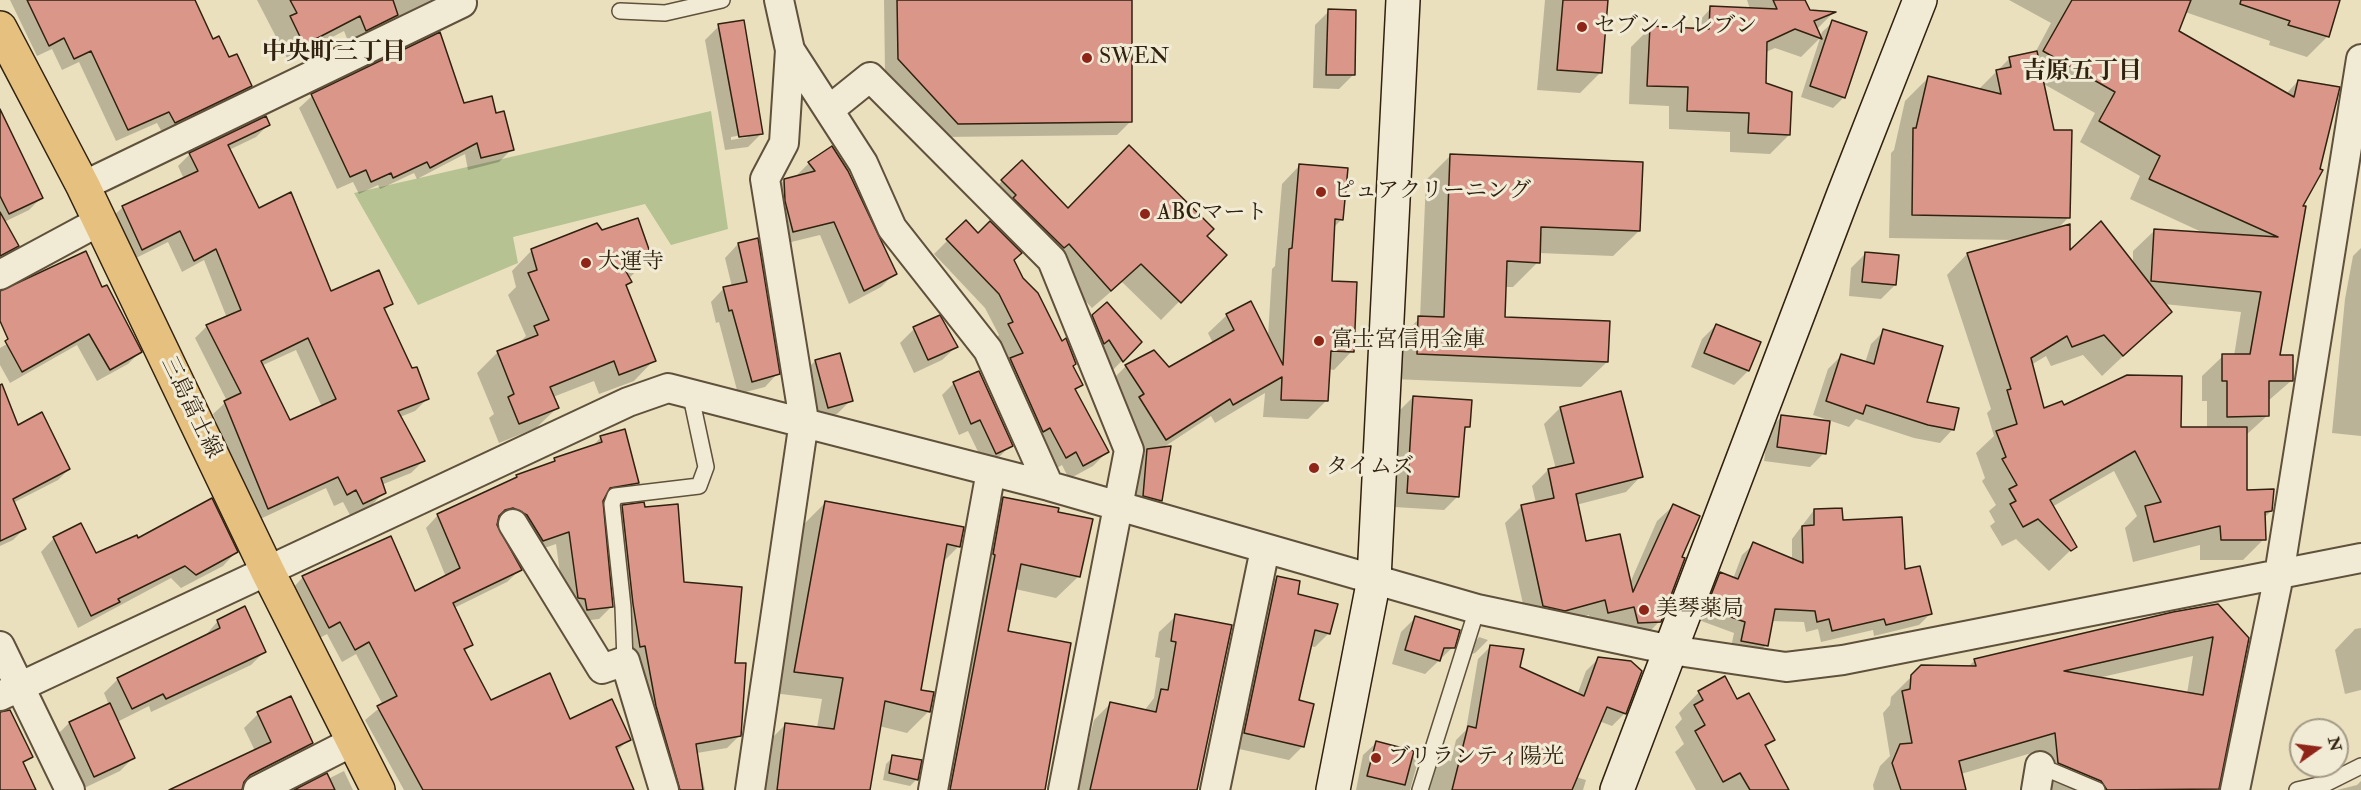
<!DOCTYPE html>
<meta charset="utf-8">
<style>
body{margin:0}
#map{position:relative;width:2361px;height:790px;overflow:hidden;background:#eae0be;font-family:"IM FELL Double Pica",serif}
canvas{display:block}
.north{position:absolute;left:2289px;top:718px;width:60px;height:60px;box-sizing:border-box;background:#f1ebd5;border:2px solid #a49a86;border-radius:50%;rotate:76deg;font-size:16px;font-weight:700;line-height:24px;text-align:center;color:#31210f}
.north::after{content:'';display:block;margin:auto;width:21px;height:27px;background:#8f2418;clip-path:polygon(50% 0,100% 100%,50% 72%,0 100%)}
</style>
<div id="map">
<canvas width="2361" height="790"></canvas>
<div class="north">N</div>
</div>
<script>
const ctx = document.querySelector('canvas').getContext('2d');
ctx.lineJoin = 'round';
function fill(path, color) {
  ctx.fillStyle = color;
  ctx.fill(path, 'evenodd');
}
function toPath(rows) {
  const path = new Path2D();
  for (const r of rows) {
    path.moveTo(r[0], r[1]);
    for (let i = 2; i < r.length; i += 2) path.lineTo(r[i], r[i + 1]);
  }
  return path;
}
function strokePath(path, color, width, dash) {
  ctx.strokeStyle = color;
  ctx.lineWidth = width;
  ctx.lineCap = dash ? 'butt' : 'round';
  ctx.setLineDash(dash || []);
  ctx.stroke(path);
}
function write(font, color, halo, rows, align = 'center') {
  ctx.font = font + ' "IM FELL Double Pica","Noto Serif JP",serif';
  ctx.lineWidth = 6;
  ctx.setLineDash([]);
  ctx.textBaseline = 'middle';
  ctx.strokeStyle = halo;
  ctx.fillStyle = color;
  for (const [text, x, y, turn = 0] of rows) {
    ctx.save();
    ctx.translate(x, y);
    ctx.rotate((+turn || 0) * Math.PI / 180);
    ctx.textAlign = isNaN(turn) ? turn : align;
    if (halo) ctx.strokeText(text, 0, 0);
    ctx.fillText(text, 0, 0);
    ctx.restore();
  }
}
fill(toPath([
 [711,111,728,229,671,245,645,204,513,237,518,263,418,305,354,193]
]), '#b6c291');
fill(toPath([
 [10,0,137,0,228,59,250,86,238,98,163,134,157,123,116,141,79,62,62,70,52,49,37,56],
 [257,0,440,0,420,7,410,17,350,46,344,31,288,60],
 [884,0,1130,0,1131,121,1117,135,943,137,885,74],
 [1545,0,1607,0,1600,73,1580,93,1537,90],
 [1747,0,1803,0,1809,12,1833,13,1816,30,1820,38,1801,57,1775,48,1766,52,1765,84,1789,135,1770,154,1730,152,1730,132,1669,129,1669,106,1629,104,1631,47,1650,28,1692,29,1711,8,1750,9],
 [2009,0,2339,0,2328,36,2307,57,2269,45,2270,41,2185,12,2178,32,2286,94,2298,81,2301,207,2278,356,2291,381,2268,401,2268,415,2245,436,2245,491,2271,511,2264,518,2264,539,2243,560,2200,560,2200,545,2133,562,2125,528,2137,516,2114,471,2052,507,2075,546,2049,571,2016,539,2002,546,1990,526,1995,522,1989,511,1996,505,1982,481,1985,478,1976,453,1994,436,1987,413,1991,409,1947,275,1967,254,2015,240,1889,238,1891,153,1894,150,1905,101,1928,78,1978,90,2010,58,2035,53,2051,23],
 [2042,83,2095,113,2080,142,2140,176,2130,199,2206,234,2154,231,2133,251,2133,264,2068,254,2057,229,2069,217],
 [2164,304,2241,312,2234,356,2223,356,2202,376,2202,401,2207,401,2207,429,2179,429,2063,408,2043,410,2031,365,2046,356,2051,366,2083,355,2102,376,2170,312],
 [1329,11,1353,75,1339,89,1313,88,1315,25],
 [1833,22,1844,97,1833,108,1801,97,1822,32],
 [719,26,762,133,748,147,725,150,705,40],
 [748,134,748,137,731,140,731,137],
 [312,96,495,115,512,149,499,162,468,170,465,154,417,179,414,173,380,189,378,185,359,194,353,182,337,189,299,108],
 [0,115,41,198,29,210,0,224],
 [268,125,256,137,229,150,258,210,330,293,391,304,384,311,428,398,415,411,400,417,423,461,411,473,381,485,384,492,372,505,350,515,343,502,334,506,326,488,256,521,213,414,227,401,195,338,207,326,227,318,204,260,182,272,168,242,130,261,110,219,123,207,184,179,178,166,190,154],
 [296,350,322,407,289,422,261,366],
 [1451,155,1639,231,1613,256,1539,253,1538,262,1513,287,1505,287,1504,318,1607,362,1581,387,1393,379,1394,343,1420,318,1426,180],
 [1021,162,1067,210,1205,236,1225,255,1161,320,1122,282,1092,308,1049,262,983,200],
 [809,163,895,273,881,287,849,304,820,235,779,245,770,195,784,180,794,178],
 [1300,165,1342,219,1333,228,1331,283,1352,351,1334,370,1329,369,1327,400,1308,419,1263,417,1265,393,1215,423,1211,416,1161,449,1161,501,1147,515,1130,510,1134,464,1145,453,1122,417,1108,384,1126,366,1169,369,1213,343,1208,333,1227,315,1268,338,1272,269,1275,266,1282,184],
 [966,222,978,235,1013,260,1081,384,1074,392,1107,452,1093,466,1069,479,1062,465,1052,471,995,339,999,335,985,308,934,254],
 [601,232,650,258,628,279,630,282,625,286,654,360,634,381,599,394,594,381,553,397,557,408,536,428,499,443,489,418,494,414,477,373,498,352,518,344,526,336,508,295,516,287,512,271,532,250],
 [738,244,778,373,765,387,738,394,719,322,716,323,711,302,724,288,732,287,725,258],
 [2361,248,2361,436,2332,433,2345,299,2353,256],
 [1865,254,1895,285,1881,299,1849,296,1851,268],
 [102,289,140,352,128,364,97,381,77,345,10,383,0,365,0,348],
 [1093,316,1140,342,1112,371,1082,327],
 [939,317,956,347,942,360,914,373,900,343,914,329],
 [1716,325,1759,343,1748,371,1734,385,1691,367,1702,339],
 [1884,331,1926,403,1953,429,1940,443,1914,438,1856,419,1849,427,1813,415,1828,369,1842,355,1865,363,1871,344],
 [815,361,851,400,837,414,814,421,801,375],
 [954,383,1011,445,999,457,984,464,968,431,959,435,942,395],
 [1620,393,1641,476,1626,492,1576,505,1584,543,1630,583,1657,521,1673,506,1680,558,1659,622,1643,638,1622,638,1618,622,1592,628,1589,615,1548,626,1527,622,1505,523,1521,507,1536,503,1532,486,1548,470,1556,469,1544,424,1560,408],
 [1413,397,1468,426,1463,432,1458,496,1444,510,1394,507,1399,411],
 [0,405,17,428,69,469,58,480,13,503,24,529,13,540,0,546],
 [1782,416,1824,453,1810,467,1764,461,1768,431],
 [601,437,637,483,624,496,602,499,612,606,599,619,574,622,565,610,556,544,530,553,514,527,500,520,496,521,495,525,520,570,507,582,454,608,471,645,464,652,490,702,569,721,629,739,616,752,632,790,404,790,365,720,383,705,356,654,342,662,327,634,316,640,291,590,303,577,414,593,446,577,426,528,438,515,512,481,517,476,591,448],
 [1004,499,1079,576,1056,598,1015,589,1006,633,1043,790,933,790,981,521],
 [825,503,959,546,942,563,919,691,929,711,907,733,879,726,868,790,759,790,764,746,786,724,817,728,822,699,773,693,803,525],
 [623,506,682,583,733,664,740,735,727,748,697,753,705,790,666,790,633,657,610,519],
 [1814,510,1841,522,1903,571,1931,613,1919,625,1874,636,1873,630,1821,642,1818,629,1806,632,1804,622,1771,621,1766,645,1755,657,1730,652,1734,633,1696,619,1709,585,1720,574,1733,579,1742,555,1754,544,1792,560,1792,539],
 [54,538,96,555,137,540,236,552,223,566,181,588,171,578,78,628,41,552],
 [1277,577,1329,633,1315,647,1310,646,1297,702,1303,746,1289,760,1230,747,1263,591],
 [2173,613,2248,638,2217,790,2053,790,2038,783,2035,752,1961,774,1964,790,1874,790,1873,785,1880,766,1890,756,1883,713,1890,705,1891,697,1912,676,1968,667,1975,660],
 [2193,656,2187,694,2098,678],
 [1176,616,1197,790,1076,790,1094,720,1110,704,1144,711,1154,698,1160,658,1155,657,1159,632],
 [1415,618,1453,647,1425,674,1392,664,1401,632],
 [218,621,265,651,251,665,151,712,149,706,117,722,134,757,120,771,80,790,55,737,69,723,109,705,104,693,118,679,204,637],
 [2361,628,2361,690,2345,694,2335,650,2355,629],
 [1479,637,1488,640,1475,653,1464,656],
 [1491,646,1519,668,1577,695,1586,671,1599,658,1640,671,1624,714,1612,726,1599,721,1576,777,1586,780,1583,790,1422,790,1428,772,1441,759,1451,761,1456,740,1466,730,1478,659],
 [1699,692,1773,740,1765,748,1787,790,1696,790,1675,752,1684,744,1675,727,1682,719,1679,713],
 [290,698,311,743,297,757,242,785,240,790,172,790,255,751,244,728,258,714],
 [1376,743,1420,754,1410,790,1356,790,1363,755],
 [893,757,917,779,910,786,883,780,886,764],
 [344,771,353,790,298,790,328,779],
 [2361,781,2361,790,2337,790,2357,785]
]), '#0003');
const building = toPath([
 [27,0,195,0,213,39,219,36,229,57,237,54,252,86,175,123,169,112,128,130,91,51,74,59,64,38,49,46,27,0],
 [290,0,393,0,398,15,366,31,360,16,304,45,290,16,297,13,290,0],
 [897,0,1132,0,1132,122,958,124,898,59,897,0],
 [1563,0,1608,0,1602,73,1557,70,1563,0],
 [1773,0,1805,0,1810,10,1836,12,1814,21,1822,39,1795,29,1767,42,1766,83,1792,92,1790,135,1748,133,1749,113,1687,111,1688,87,1647,86,1650,26,1709,29,1710,6,1777,9,1773,0],
 [2072,0,2191,0,2179,31,2294,97,2298,80,2340,87,2320,169,2323,170,2303,206,2306,206,2280,355,2293,355,2293,381,2269,381,2269,416,2227,417,2227,381,2222,381,2222,354,2250,354,2261,292,2151,281,2154,229,2278,237,2149,179,2160,156,2099,121,2115,92,2043,51,2072,0],
 [2241,0,2340,0,2329,37,2288,25,2290,21,2240,4,2241,0],
 [1328,9,1356,10,1355,75,1326,75,1328,9],
 [744,20,763,134,739,137,718,24,744,20],
 [1832,20,1867,32,1845,98,1810,86,1832,20],
 [440,32,464,103,492,96,496,113,504,111,514,150,481,158,477,143,430,168,427,162,393,178,391,173,371,182,366,170,350,177,311,94,440,32],
 [2037,51,2054,130,2072,130,2070,218,1912,215,1913,128,1916,128,1928,76,2001,94,1996,70,2011,67,2009,57,2037,51],
 [0,109,43,198,9,214,0,196,0,109],
 [266,116,270,125,228,145,259,208,291,192,331,291,379,270,393,304,384,308,412,368,417,367,429,399,398,411,425,461,381,478,386,493,363,504,356,490,347,495,338,477,268,509,224,401,241,393,206,325,241,310,216,249,194,261,180,231,142,250,122,206,198,171,189,153,266,116],
 [308,338,336,399,290,420,261,361,308,338],
 [1129,145,1214,229,1207,236,1227,255,1181,303,1141,264,1111,291,1069,244,1064,248,1013,198,1016,195,1001,180,1022,160,1068,208,1129,145],
 [832,146,848,171,897,274,864,291,834,222,793,232,785,201,784,179,815,171,808,162,832,146],
 [1450,154,1643,162,1640,231,1541,227,1540,263,1507,261,1505,317,1610,321,1608,362,1417,354,1418,316,1444,317,1450,154],
 [1299,164,1348,168,1343,220,1335,219,1332,281,1357,282,1354,352,1331,351,1328,401,1281,400,1282,377,1233,405,1230,399,1166,440,1139,397,1144,394,1125,365,1154,350,1169,367,1234,330,1226,314,1251,301,1283,365,1289,249,1292,248,1299,164],
 [0,212,19,246,0,256,0,212],
 [638,218,652,258,624,268,632,282,626,285,656,361,619,375,614,361,550,387,559,408,519,424,508,397,514,394,497,351,538,335,534,326,549,320,528,273,537,270,531,249,597,223,602,230,638,218],
 [966,220,978,233,990,221,1022,253,1014,260,1023,278,1038,293,1062,341,1066,338,1076,364,1073,366,1083,385,1075,389,1109,452,1083,466,1076,452,1066,458,1050,428,1043,432,1010,358,1023,353,1008,324,1013,322,999,294,946,239,966,220],
 [2101,221,2172,312,2123,356,2104,335,2072,347,2067,336,2031,358,2044,408,2062,401,2064,405,2127,375,2182,376,2181,427,2247,427,2247,490,2274,489,2272,511,2265,512,2266,540,2221,540,2220,526,2154,542,2145,506,2161,502,2135,451,2050,500,2077,547,2071,551,2038,519,2023,527,2010,504,2016,501,2009,489,2017,485,2002,459,2006,457,1996,431,2017,424,2007,390,2011,389,1967,253,2070,224,2070,250,2101,221],
 [758,238,780,374,752,382,732,310,729,311,723,287,747,282,738,243,758,238],
 [86,251,102,287,107,285,142,352,110,370,89,334,22,372,5,341,8,339,0,321,0,291,86,251],
 [1865,252,1899,255,1896,285,1862,282,1865,252],
 [1107,302,1142,342,1123,362,1109,340,1104,344,1092,315,1107,302],
 [940,315,958,347,928,360,913,327,940,315],
 [1716,324,1761,342,1749,371,1704,353,1716,324],
 [1883,329,1943,346,1927,402,1959,408,1954,430,1928,425,1866,405,1863,414,1826,401,1841,354,1874,364,1883,329],
 [840,353,853,401,828,408,815,360,840,353],
 [979,371,1013,446,996,454,980,420,971,424,953,382,979,371],
 [2,384,18,425,42,412,70,469,13,499,26,529,0,541,0,385,2,384],
 [1621,391,1643,477,1576,494,1586,541,1620,534,1633,592,1673,504,1700,516,1682,557,1685,558,1661,622,1638,623,1634,607,1608,613,1605,600,1565,611,1543,606,1521,505,1554,498,1548,469,1574,463,1560,407,1621,391],
 [1413,396,1472,400,1470,427,1465,427,1459,497,1407,493,1413,396],
 [1781,415,1830,421,1826,454,1777,447,1781,415],
 [625,429,639,483,610,488,603,501,613,607,587,610,585,599,578,598,569,532,543,541,527,515,513,508,505,510,499,516,497,525,522,570,453,603,473,645,464,649,491,700,550,673,570,719,612,699,631,740,616,747,634,790,423,790,377,706,397,696,369,642,355,650,340,622,329,628,302,576,391,536,415,591,460,568,437,514,517,477,516,475,555,461,554,458,602,442,600,436,625,429],
 [1171,446,1162,501,1143,496,1147,449,1171,446],
 [1003,497,1059,508,1058,512,1093,519,1080,577,1021,564,1008,631,1071,643,1045,790,950,790,995,555,993,554,1003,497],
 [212,498,238,552,196,575,185,566,118,599,120,602,91,616,53,537,81,523,96,553,137,535,138,538,212,498],
 [825,501,964,527,960,547,947,544,921,690,934,692,930,712,885,701,870,790,777,790,785,723,834,729,843,678,794,672,825,501],
 [644,502,645,507,678,504,684,582,742,587,735,663,746,663,741,736,696,744,703,790,680,790,656,706,645,646,640,647,633,604,622,505,644,502],
 [1842,508,1843,520,1902,517,1905,569,1920,566,1932,614,1886,625,1884,619,1832,631,1829,619,1817,622,1815,611,1775,609,1768,646,1741,641,1745,622,1706,608,1720,572,1738,579,1753,542,1803,563,1802,526,1814,525,1814,509,1842,508],
 [1277,576,1300,581,1298,594,1338,604,1330,634,1315,630,1299,700,1314,704,1304,747,1244,733,1277,576],
 [2218,604,2249,638,2219,789,2107,790,2101,781,2058,763,2055,733,1959,761,1966,790,1901,790,1892,763,1900,744,1912,743,1902,691,1910,689,1911,675,1921,665,1976,666,1974,659,2173,612,2218,604],
 [2213,637,2203,695,2064,671,2213,637],
 [245,606,266,652,166,699,163,694,132,709,117,678,220,628,217,620,245,606],
 [1175,614,1232,625,1197,790,1090,790,1110,702,1156,712,1161,689,1168,690,1176,642,1171,641,1175,614],
 [1415,616,1460,630,1455,648,1444,648,1440,661,1405,650,1415,616],
 [1490,645,1524,649,1520,667,1584,696,1598,657,1631,661,1642,671,1626,714,1607,707,1572,790,1452,790,1468,726,1476,728,1490,645],
 [1725,676,1737,699,1749,693,1775,740,1765,745,1789,790,1750,790,1740,773,1723,782,1695,731,1705,725,1694,705,1703,700,1698,691,1725,676],
 [291,696,313,743,250,775,244,782,242,790,169,790,271,742,257,712,291,696],
 [110,703,135,758,94,777,69,722,110,703],
 [10,710,33,757,23,762,36,790,0,790,0,712,10,710],
 [1376,741,1414,751,1405,785,1367,776,1376,741],
 [892,755,922,760,918,780,889,773,892,755],
 [327,773,335,790,294,790,327,773]
]);
fill(building, '#d99689');
strokePath(building, '#31210f', 1.5);
const lane = toPath([
 [620,11,665,13,722,0],
 [625,661,623,607,612,504,615,496,699,486,706,467,690,392],
 [2040,766,2097,790],
 [1420,790,1477,609],
 [2297,790,2327,783,2361,766]
]);
const street = toPath([
 [790,50,863,163,892,228,988,350,1049,486],
 [829,110,870,77,1052,260,1129,450,1063,790],
 [83,186,462,3],
 [0,275,100,221],
 [513,524,602,669,625,661,664,790],
 [0,646,70,790],
 [0,696,628,402,668,388,1049,486,1477,609,1671,650,1786,667,1843,660,2361,558],
 [258,790,354,741],
 [750,790,804,421,765,179,784,143,790,50,779,0],
 [933,790,991,471],
 [1215,790,1265,549],
 [2036,790,2040,766],
 [2235,790,2279,575,2361,59]
]);
const secondary = toPath([
 [1333,790,1374,579,1403,0],
 [1617,790,1843,196,1920,0]
]);
const primary = toPath([
 [0,28,83,186,268,572,378,790]
]);
strokePath(lane, '#5f513b', 18);
strokePath(street, '#5f513b', 32);
strokePath(secondary, '#31210f', 36);
strokePath(primary, '#31210f', 36);
strokePath(lane, '#f1ebd5', 15);
strokePath(street, '#f1ebd5', 28);
strokePath(secondary, '#f1ebd5', 33);
strokePath(primary, '#e5c07f', 33);
for (const [x, y, r, color] of [
 [1582,27,6,"#8f2418"],
 [1087,58,6,"#8f2418"],
 [1321,192,6,"#8f2418"],
 [1145,214,6,"#8f2418"],
 [586,263,6,"#8f2418"],
 [1319,341,6,"#8f2418"],
 [1314,468,6,"#8f2418"],
 [1644,610,6,"#8f2418"],
 [1376,758,6,"#8f2418"]
]) {
  const dot = new Path2D();
  dot.arc(x, y, r, 0, 2 * Math.PI);
  ctx.fillStyle = color;
  ctx.fill(dot);
  strokePath(dot, '#f1ebd5', 2);
}
write('22px', '#31210f', '#f1ebd5', [
 ["セブン-イレブン",1594,27],
 ["SWEN",1099,58],
 ["ピュアクリーニング",1333,192],
 ["ABCマート",1157,214],
 ["大運寺",598,263],
 ["富士宮信用金庫",1331,341],
 ["タイムズ",1326,468],
 ["美琴薬局",1656,610],
 ["ブリランティ陽光",1388,758]
], 'left');
write('22px', '#31210f', '#f1ebd5', [
 ["三島富士線",190,408,64]
]);
write('bold 24px', '#31210f', '#f1ebd5', [
 ["中央町三丁目",334,54],
 ["吉原五丁目",2082,73]
]);
</script>
